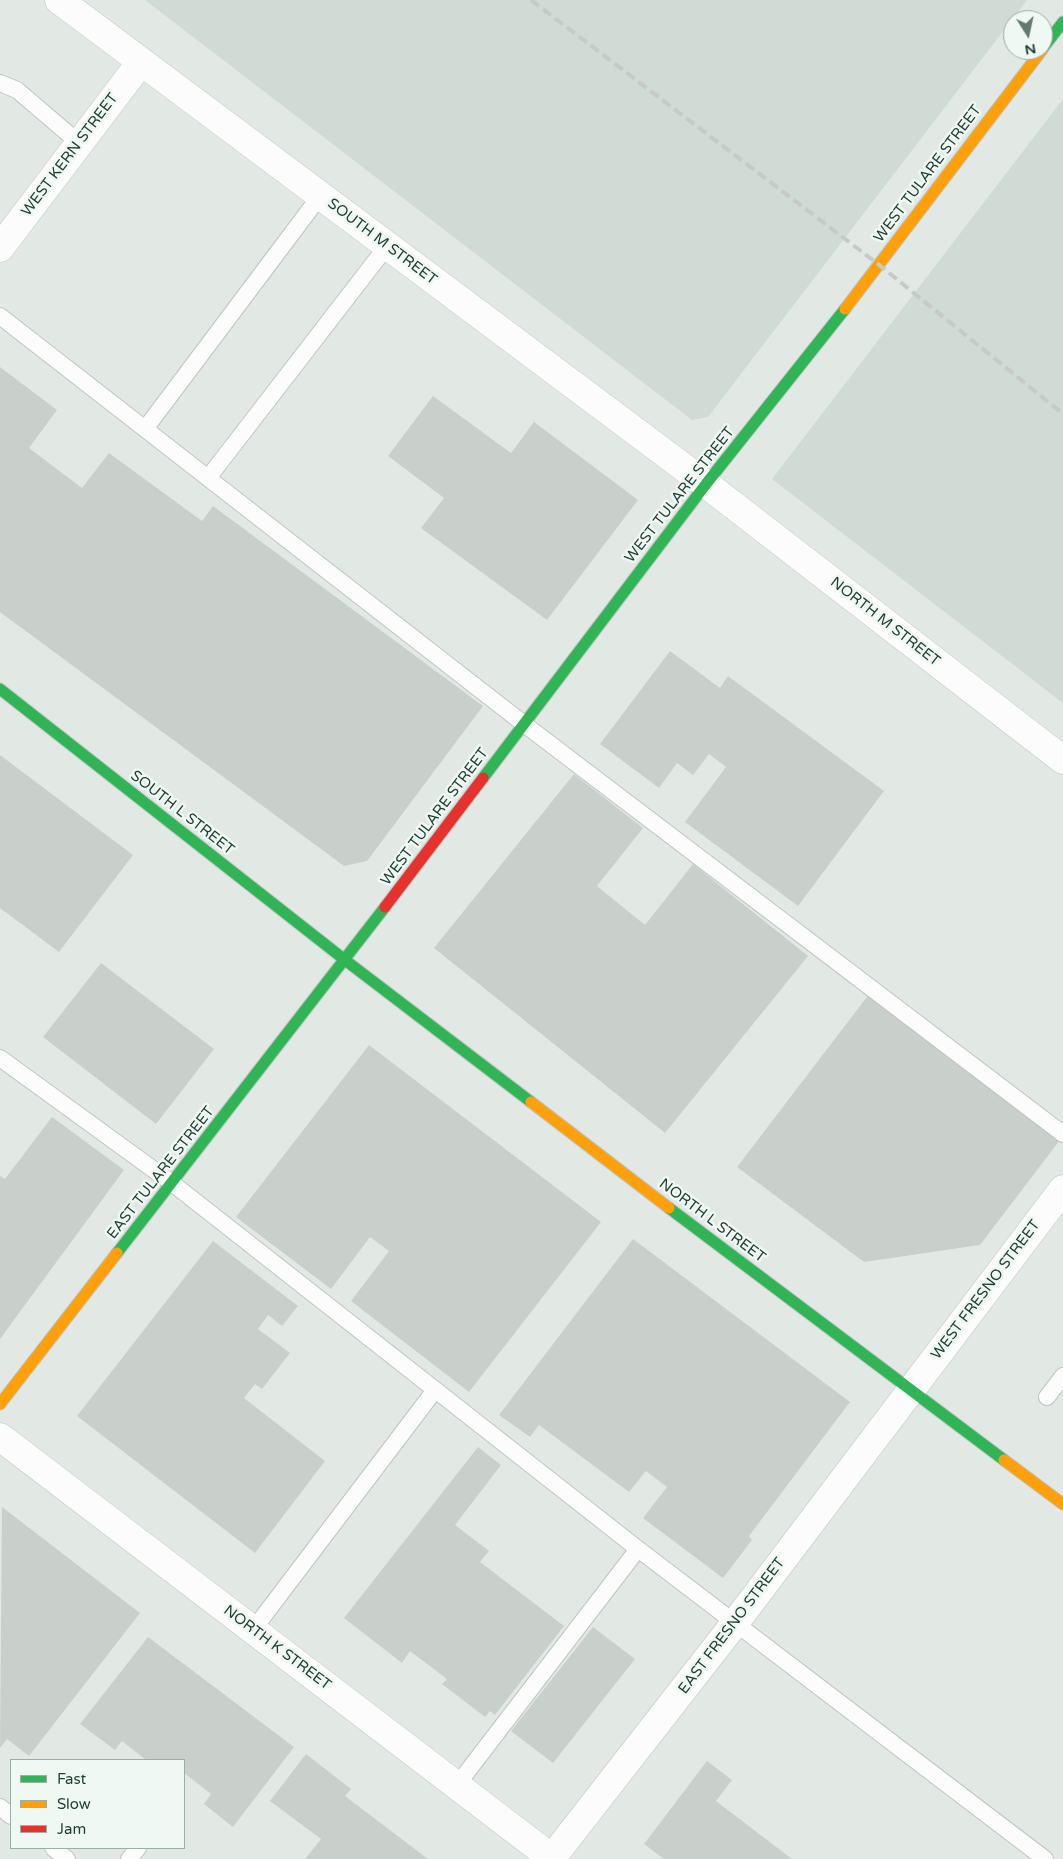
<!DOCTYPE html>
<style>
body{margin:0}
#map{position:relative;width:1063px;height:1859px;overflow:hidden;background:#e2e9e5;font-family:"Varela Round",sans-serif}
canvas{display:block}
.legend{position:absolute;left:10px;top:1759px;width:175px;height:90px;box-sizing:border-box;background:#f0f8f3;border:1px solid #9caea5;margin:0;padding:6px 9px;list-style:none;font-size:15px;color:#1e3e31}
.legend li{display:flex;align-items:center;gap:10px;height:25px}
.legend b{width:25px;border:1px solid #9caea5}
.north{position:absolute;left:1003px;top:10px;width:50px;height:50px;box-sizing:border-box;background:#f0f8f3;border:1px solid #9caea5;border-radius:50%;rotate:170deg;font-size:14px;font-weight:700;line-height:20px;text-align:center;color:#1e3e31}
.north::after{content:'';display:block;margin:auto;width:18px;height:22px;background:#637a70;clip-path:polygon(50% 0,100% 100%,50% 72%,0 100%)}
</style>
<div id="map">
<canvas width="1063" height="1859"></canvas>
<ul class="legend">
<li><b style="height:6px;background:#30b455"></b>Fast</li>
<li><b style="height:6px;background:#ff9f0a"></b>Slow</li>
<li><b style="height:6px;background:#e5322d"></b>Jam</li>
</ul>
<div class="north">N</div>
</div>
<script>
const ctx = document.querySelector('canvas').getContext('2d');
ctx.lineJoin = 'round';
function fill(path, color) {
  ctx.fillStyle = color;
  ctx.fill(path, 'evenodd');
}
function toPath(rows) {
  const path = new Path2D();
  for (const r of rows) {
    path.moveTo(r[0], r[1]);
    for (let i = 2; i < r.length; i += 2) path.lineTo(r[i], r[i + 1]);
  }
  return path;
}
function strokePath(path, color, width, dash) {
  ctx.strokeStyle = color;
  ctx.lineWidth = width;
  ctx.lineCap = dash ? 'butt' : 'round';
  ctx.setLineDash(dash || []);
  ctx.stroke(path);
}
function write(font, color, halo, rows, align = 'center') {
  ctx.font = font + ' "Varela Round",sans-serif';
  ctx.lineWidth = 5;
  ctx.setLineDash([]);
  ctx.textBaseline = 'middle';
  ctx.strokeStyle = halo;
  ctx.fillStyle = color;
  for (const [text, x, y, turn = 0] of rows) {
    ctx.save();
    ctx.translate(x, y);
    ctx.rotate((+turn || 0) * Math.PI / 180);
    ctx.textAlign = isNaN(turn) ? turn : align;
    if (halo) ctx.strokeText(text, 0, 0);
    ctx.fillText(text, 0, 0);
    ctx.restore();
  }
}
fill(toPath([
 [145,0,1027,0,708,417,692,420],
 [1063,99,1063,703,772,479]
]), '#cfdbd4');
fill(toPath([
 [0,367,57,410,29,448,82,488,109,453,202,521,213,506,483,706,367,861,344,866,0,612],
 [433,396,511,453,534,422,638,500,547,620,421,528,444,498,388,456],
 [670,651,720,688,728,676,884,791,798,906,685,822,726,767,709,754,693,775,677,763,659,788,600,744],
 [0,755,133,855,59,952,0,908],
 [574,774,643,828,597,886,645,925,693,864,808,956,665,1133,434,948],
 [101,963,214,1049,156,1124,43,1037],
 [873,989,1063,1136,980,1245,864,1262,737,1167],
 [369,1045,601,1222,469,1392,351,1301,389,1251,370,1237,331,1289,236,1217],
 [52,1117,124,1170,0,1339,0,1176,5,1179],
 [633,1239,850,1402,749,1536,752,1540,723,1578,643,1518,667,1487,646,1471,629,1492,539,1425,530,1437,499,1415],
 [213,1241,298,1306,282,1326,268,1315,258,1329,290,1353,262,1389,255,1384,244,1398,325,1461,255,1553,77,1416],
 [478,1447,501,1465,455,1525,489,1551,480,1562,564,1626,495,1715,490,1711,485,1717,442,1684,447,1679,410,1651,402,1663,344,1618],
 [2,1507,140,1613,29,1756,7,1739,0,1748],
 [593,1627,635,1659,553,1763,511,1731],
 [148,1637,294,1747,233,1827,204,1804,211,1794,184,1773,184,1760,146,1760,122,1741,115,1750,80,1724],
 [306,1754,351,1789,345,1796,428,1859,305,1859,321,1839,270,1801],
 [707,1761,732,1780,716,1801,792,1859,664,1859,644,1844]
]), '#c9d0cc');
const lane = toPath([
 [0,83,17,90,79,143],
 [0,316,524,724,1063,1134],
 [145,429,320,196],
 [208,478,387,246],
 [0,1058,172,1183,638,1549,1045,1859],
 [1047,1397,1063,1376],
 [253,1630,435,1390],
 [457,1785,638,1549],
 [0,1807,11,1816],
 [53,1848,67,1859],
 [129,1859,138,1848]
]);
const street = toPath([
 [59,0,706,484,1063,760],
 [0,248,141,62],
 [0,1437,553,1859],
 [551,1859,735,1623,1063,1189]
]);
const fast = toPath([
 [1043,48,1063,22],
 [0,689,345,960,531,1102],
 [483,778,706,484,845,309],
 [669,1208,1004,1460],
 [117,1253,385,907]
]);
const slow = toPath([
 [845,309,1042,50],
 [531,1102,669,1208],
 [0,1404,117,1253],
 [1004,1460,1063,1504]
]);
const jam = toPath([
 [385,907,483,778]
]);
strokePath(lane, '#bfc6c2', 18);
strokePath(street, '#bfc6c2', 29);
strokePath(fast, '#bbc5c1', 13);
strokePath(slow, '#bbc5c1', 13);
strokePath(jam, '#bbc5c1', 13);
strokePath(lane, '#fbfcfb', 16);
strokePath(street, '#fbfcfb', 28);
strokePath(fast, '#30b455', 11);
strokePath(slow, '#ff9f0a', 11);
strokePath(jam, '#e5322d', 11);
strokePath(toPath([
 [531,0,878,264,1063,414]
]), '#c6cac8', 4, [10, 5]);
write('15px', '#1e3e31', '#f0f8f3', [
 ["WEST KERN STREET",70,155,-53],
 ["WEST TULARE STREET",928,174,-53],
 ["SOUTH M STREET",382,242,37],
 ["WEST TULARE STREET",680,495,-52],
 ["NORTH M STREET",885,622,38],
 ["SOUTH L STREET",182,813,38],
 ["WEST TULARE STREET",435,817,-53],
 ["EAST TULARE STREET",161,1173,-52],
 ["NORTH L STREET",712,1221,37],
 ["WEST FRESNO STREET",986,1290,-53],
 ["EAST FRESNO STREET",732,1626,-53],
 ["NORTH K STREET",277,1648,37]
]);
</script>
